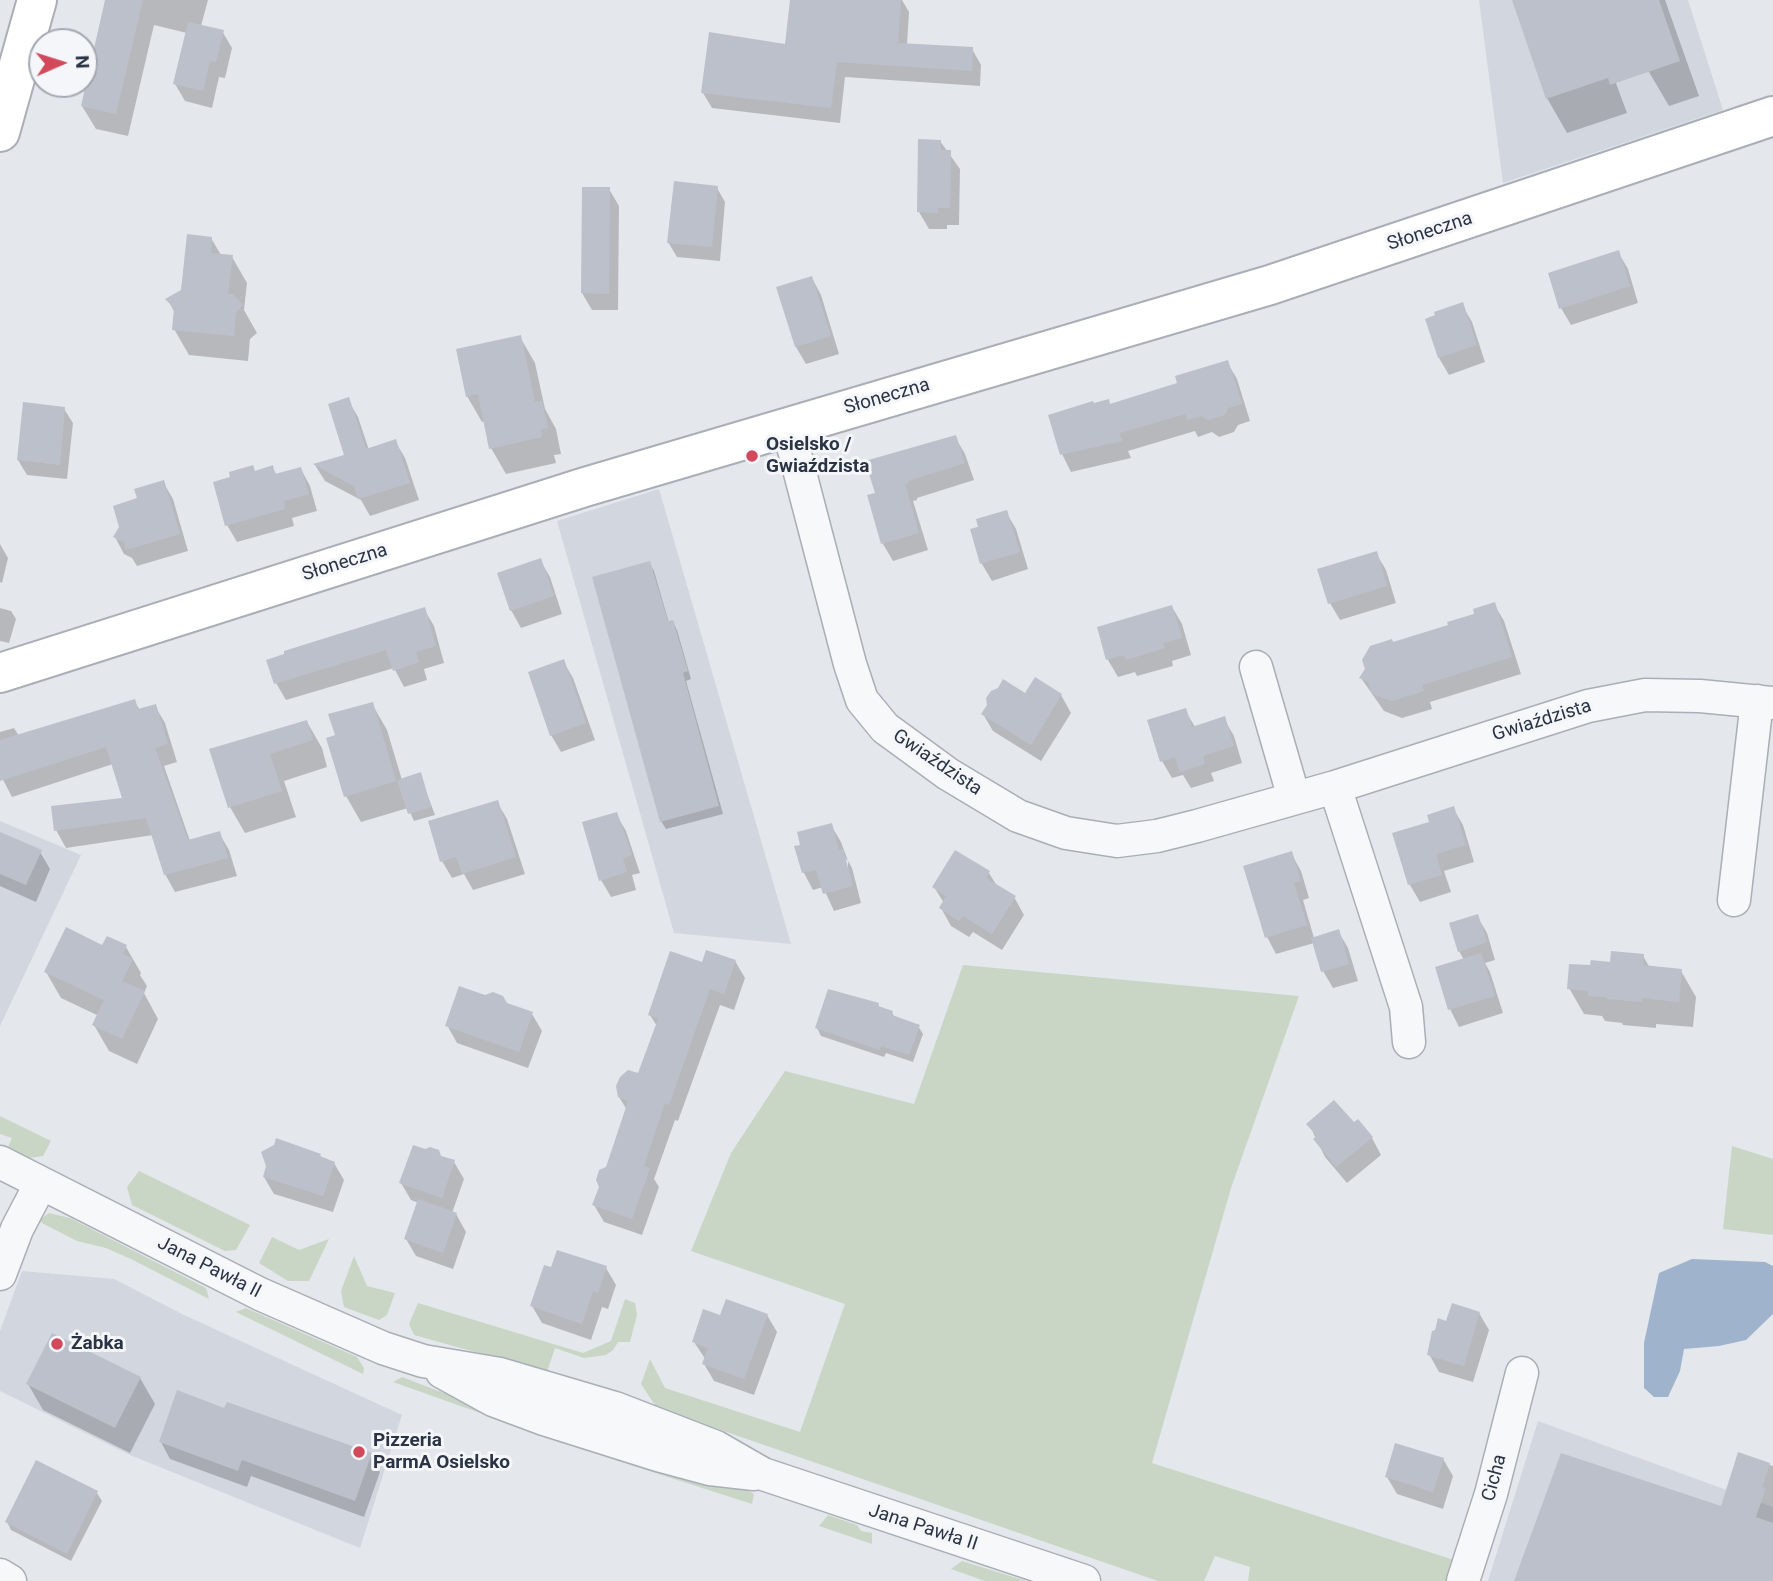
<!DOCTYPE html>
<meta charset="utf-8">
<style>
body{margin:0}
#map{position:relative;width:1773px;height:1581px;overflow:hidden;background:#e4e7ec;font-family:Roboto,sans-serif}
canvas{display:block}
.north{position:absolute;left:28px;top:28px;width:70px;height:70px;box-sizing:border-box;background:#f4f6f9;border:2px solid #a4a8b1;border-radius:50%;rotate:87deg;font-size:19px;font-weight:700;line-height:28px;text-align:center;color:#2b3445}
.north::after{content:'';display:block;margin:auto;width:24px;height:32px;background:#d1495b;clip-path:polygon(50% 0,100% 100%,50% 72%,0 100%)}
</style>
<div id="map">
<canvas width="1773" height="1581"></canvas>
<div class="north">N</div>
</div>
<script>
const ctx = document.querySelector('canvas').getContext('2d');
ctx.lineJoin = 'round';
function fill(path, color) {
  ctx.fillStyle = color;
  ctx.fill(path, 'evenodd');
}
function toPath(rows) {
  const path = new Path2D();
  for (const r of rows) {
    path.moveTo(r[0], r[1]);
    for (let i = 2; i < r.length; i += 2) path.lineTo(r[i], r[i + 1]);
  }
  return path;
}
function strokePath(path, color, width, dash) {
  ctx.strokeStyle = color;
  ctx.lineWidth = width;
  ctx.lineCap = dash ? 'butt' : 'round';
  ctx.setLineDash(dash || []);
  ctx.stroke(path);
}
function write(font, color, halo, rows, align = 'center') {
  ctx.font = font + ' Roboto,sans-serif';
  ctx.lineWidth = 6;
  ctx.setLineDash([]);
  ctx.textBaseline = 'middle';
  ctx.strokeStyle = halo;
  ctx.fillStyle = color;
  for (const [text, x, y, turn = 0] of rows) {
    ctx.save();
    ctx.translate(x, y);
    ctx.rotate((+turn || 0) * Math.PI / 180);
    ctx.textAlign = isNaN(turn) ? turn : align;
    if (halo) ctx.strokeText(text, 0, 0);
    ctx.fillText(text, 0, 0);
    ctx.restore();
  }
}
fill(toPath([
 [1479,0,1688,0,1723,110,1503,183],
 [659,489,791,944,674,933,557,521],
 [0,821,81,855,0,1026],
 [22,1271,114,1279,184,1315,402,1415,360,1548,130,1455,0,1391,0,1331],
 [1538,1421,1773,1507,1773,1581,1488,1581]
]), '#d2d6de');
fill(toPath([
 [963,965,1299,996,1231,1188,1152,1463,1454,1560,1449,1581,1248,1581,1250,1567,1215,1556,1204,1581,1158,1581,657,1408,641,1384,650,1359,665,1388,800,1432,845,1304,691,1251,731,1153,785,1071,914,1104],
 [0,1116,51,1141,43,1156,29,1158,8,1147,12,1138,0,1134],
 [1732,1146,1773,1159,1773,1235,1723,1229],
 [139,1171,250,1225,236,1250,225,1251,132,1205,127,1187],
 [49,1213,70,1218,206,1288,209,1299,131,1259,106,1248,77,1241,38,1221],
 [272,1237,299,1250,329,1239,309,1281,288,1281,259,1263],
 [354,1256,367,1286,395,1293,387,1315,379,1320,344,1307,341,1291],
 [625,1299,635,1303,637,1315,630,1342,618,1342,613,1350,606,1355,584,1358,555,1348,547,1372,414,1335,409,1324,418,1303,583,1353,611,1341],
 [246,1308,357,1357,364,1368,363,1374,236,1312],
 [402,1377,533,1427,531,1431,393,1382],
 [552,1432,741,1487,754,1494,752,1504,550,1439],
 [828,1515,857,1525,861,1531,872,1533,872,1544,819,1526],
 [962,1561,1026,1581,985,1581,951,1569]
]), '#c9d6c5');
fill(toPath([
 [1692,1259,1765,1262,1773,1266,1773,1314,1746,1340,1719,1346,1684,1349,1680,1371,1668,1397,1654,1397,1644,1388,1644,1343,1659,1273]
]), '#9fb4cc');
fill(toPath([
 [107,0,208,0,201,26,222,31,232,48,225,78,219,77,212,108,185,101,175,84,187,33,154,25,128,136,96,129,82,106],
 [792,0,902,0,909,12,907,45,972,49,981,65,980,86,845,77,840,123,712,108,703,93,786,46],
 [1519,0,1582,0,1591,16,1627,113,1567,133,1547,98],
 [1627,0,1665,0,1699,96,1669,106,1649,72],
 [940,141,960,169,959,225,947,225,947,229,929,229,919,212],
 [717,188,725,202,720,261,677,257,668,242],
 [609,189,619,206,618,310,592,310,582,293],
 [211,238,221,255,232,257,247,283,244,310,257,333,250,339,248,361,189,355,174,329,175,313,168,300,183,291],
 [1618,252,1628,269,1638,303,1571,325,1561,308],
 [812,278,821,295,839,354,806,364,796,347,778,288],
 [1462,305,1472,322,1485,362,1449,375,1439,358],
 [520,337,535,363,545,409,556,429,561,454,554,455,556,463,506,474,491,448,485,421,482,422,467,396],
 [1227,362,1237,379,1250,421,1238,425,1234,432,1219,437,1212,432,1198,437,1195,431,1128,451,1131,458,1071,472,1062,454,1179,385],
 [348,400,358,417,369,450,395,441,405,458,419,500,370,516,361,500,325,481,315,465,346,456],
 [64,409,73,423,67,479,27,475,18,460],
 [955,437,965,454,974,480,917,498,917,500,913,501,928,550,893,561,883,544,869,496,877,494],
 [272,468,277,475,301,469,310,486,317,511,292,518,294,526,237,542,227,525,256,472],
 [163,482,173,499,188,551,137,566,132,558,124,554,115,537,139,499],
 [1006,512,1016,529,1028,569,992,581,982,564,972,530],
 [0,544,8,558,2,583,0,582],
 [1376,553,1386,570,1396,603,1340,620,1330,603],
 [540,560,550,577,562,614,521,628,511,610],
 [649,563,654,571,669,623,673,622,677,630,691,679,686,681,723,814,666,829,661,821],
 [1494,604,1504,621,1521,674,1430,702,1432,709,1402,718,1384,711,1361,678,1393,644,1450,626,1476,615],
 [1172,607,1182,624,1191,655,1172,661,1173,666,1137,676,1135,672,1118,677,1108,660,1099,628],
 [0,608,11,611,16,619,9,643,0,641],
 [424,609,434,626,444,663,424,669,427,680,404,687,394,668,286,700,276,683],
 [563,661,573,678,595,740,561,752,551,735],
 [1026,695,1061,695,1071,713,1041,761,993,731,983,714,989,706],
 [134,701,140,710,155,706,165,723,177,762,164,766,190,841,219,833,229,850,237,876,175,892,165,874,153,835,66,848,56,830,124,799,113,764,12,797,0,774,0,732,14,728,19,736],
 [372,704,387,730,402,780,420,775,435,815,414,821,408,808,361,822,346,796,337,736],
 [1185,710,1195,727,1224,719,1234,736,1242,763,1211,773,1214,781,1191,788,1183,775,1172,778,1162,761],
 [307,722,322,748,327,767,284,781,296,817,245,833,230,807,211,750],
 [497,802,507,819,525,874,473,890,464,874,452,878,442,861],
 [1453,808,1463,825,1474,862,1444,871,1451,892,1420,902,1410,885,1395,834,1431,823],
 [616,814,626,831,640,873,632,875,636,890,611,897,601,880],
 [831,825,841,842,848,861,842,855,848,869,848,861,852,868,861,903,834,911,823,887,813,890,804,873,797,847],
 [0,834,40,852,50,869,36,902,0,886],
 [1291,853,1301,871,1309,898,1303,900,1314,938,1338,931,1348,948,1358,981,1333,988,1323,971,1314,943,1276,954,1267,937],
 [989,873,997,886,1014,897,1024,915,1002,950,973,932,969,937,951,926,941,908,944,903,934,887],
 [1477,916,1487,933,1495,960,1485,963,1490,972,1503,1013,1459,1027,1450,1009,1464,960,1459,951],
 [103,947,126,947,141,973,140,975,147,986,144,993,158,1019,137,1064,109,1051,94,1025,99,1016,61,998,46,972],
 [1643,956,1650,968,1681,971,1696,997,1693,1027,1656,1024,1656,1028,1623,1025,1622,1023,1605,1021,1602,1016,1584,1014,1569,988,1592,967],
 [735,961,745,978,734,1010,720,1005,678,1121,675,1120,654,1179,659,1187,642,1235,604,1222,594,1205,627,1110,619,1097,639,1076,657,1026,650,1015,703,964],
 [485,997,532,1014,542,1031,528,1068,457,1043,447,1025],
 [878,1004,880,1009,892,1013,895,1018,918,1026,923,1034,913,1062,886,1053,884,1057,821,1036,817,1028],
 [1309,1124,1372,1138,1381,1155,1347,1183,1325,1157],
 [322,1159,334,1163,344,1180,333,1212,274,1194,264,1177],
 [454,1162,464,1179,452,1213,456,1214,466,1232,453,1269,416,1256,406,1239,419,1203,411,1200,401,1183],
 [606,1268,616,1285,608,1309,602,1307,591,1340,542,1323,532,1306,552,1269],
 [1479,1313,1489,1330,1473,1382,1439,1372,1429,1354,1447,1323],
 [767,1315,777,1332,754,1395,714,1381,704,1364,706,1360,694,1342,721,1317],
 [140,1378,155,1404,130,1453,43,1410,28,1384],
 [225,1410,370,1454,380,1472,364,1517,251,1476,247,1487,170,1459,161,1442],
 [1739,1455,1773,1466,1773,1581,1516,1581,1722,1508],
 [1443,1459,1453,1476,1443,1509,1397,1494,1387,1477],
 [97,1493,102,1501,71,1561,11,1530,7,1522]
]), '#0003');
fill(toPath([
 [105,0,143,0,116,114,81,106],
 [790,0,901,0,898,43,973,47,972,71,837,62,831,108,701,93,709,32,785,44],
 [1512,0,1659,0,1680,61,1610,85,1608,78,1546,99],
 [188,22,224,30,216,62,210,61,203,91,173,84],
 [918,139,941,140,941,150,951,150,950,208,938,208,938,213,917,212],
 [674,181,718,186,712,247,667,243],
 [582,187,610,187,609,294,581,293],
 [187,234,212,237,211,253,233,255,228,294,233,294,243,305,236,313,234,336,172,330,174,308,165,299,181,290],
 [1619,250,1630,286,1559,309,1548,273],
 [812,276,831,336,795,347,776,287],
 [1463,302,1477,345,1438,358,1425,319,1435,315,1434,312],
 [521,335,535,402,542,401,548,428,541,429,542,437,489,449,478,394,466,397,456,349],
 [1228,360,1242,404,1228,408,1225,415,1208,420,1201,416,1187,420,1185,414,1120,433,1122,441,1060,455,1048,415,1093,401,1094,403,1109,399,1110,404,1177,383,1175,376],
 [349,397,366,449,396,439,410,483,358,499,354,486,313,464,344,455,328,404],
 [23,402,65,407,60,465,17,460],
 [956,435,965,463,908,481,909,483,905,484,919,533,881,544,867,495,875,493,865,461],
 [253,465,255,471,273,465,275,474,301,467,309,494,284,501,285,509,225,526,213,482,230,477,229,472],
 [164,480,180,534,126,550,124,542,113,537,119,527,113,506,137,498,134,489],
 [1007,510,1020,552,980,564,970,529,978,527,976,519],
 [1377,551,1387,586,1328,604,1317,569],
 [541,558,554,596,510,611,497,573],
 [650,561,668,621,673,620,688,671,683,673,719,806,660,822,592,577],
 [1495,602,1512,657,1422,685,1424,691,1392,701,1372,694,1368,682,1359,678,1365,669,1362,660,1370,646,1392,639,1393,642,1448,625,1447,622,1474,614,1473,609],
 [1172,605,1182,638,1163,643,1165,648,1126,660,1124,655,1106,660,1097,627],
 [425,607,436,646,416,652,419,662,393,671,386,650,274,684,266,660,284,654,284,651],
 [564,659,586,723,550,736,528,672],
 [1035,677,1062,694,1031,745,981,714,987,705,986,698,991,691,998,688,1003,679,1025,693],
 [135,699,138,709,156,704,168,744,155,748,188,840,220,831,228,858,164,875,146,818,54,831,51,806,122,798,106,747,0,781,0,740],
 [373,702,396,781,344,797,326,738,335,735,328,714],
 [1186,708,1192,727,1225,716,1234,746,1203,756,1205,764,1180,772,1175,757,1160,762,1147,720],
 [307,720,313,740,270,754,282,791,228,808,209,749],
 [421,772,431,807,408,814,397,780],
 [498,800,516,857,462,874,456,857,440,862,428,821],
 [1454,806,1466,845,1436,854,1442,875,1408,885,1392,833,1429,822,1427,815],
 [617,812,632,855,623,858,627,872,599,881,582,822],
 [832,823,839,850,843,849,853,886,823,894,816,870,802,873,794,846,800,845,797,832],
 [0,832,42,850,26,885,0,874],
 [955,850,990,871,986,878,1016,896,992,934,963,916,959,921,939,908,946,896,932,887],
 [1292,851,1301,881,1294,883,1307,925,1265,938,1243,866],
 [1478,914,1487,942,1458,952,1449,923],
 [66,927,102,945,107,936,127,945,123,954,133,959,122,981,145,991,122,1039,92,1025,104,1000,44,972],
 [1339,929,1349,964,1321,972,1311,938],
 [706,950,736,960,724,994,710,989,669,1105,665,1103,644,1166,650,1168,632,1219,592,1205,599,1187,596,1180,599,1170,606,1167,628,1101,618,1097,616,1086,620,1077,628,1070,638,1073,658,1019,648,1015,670,951,702,962],
 [1611,951,1644,954,1643,965,1682,969,1679,1002,1642,998,1642,1002,1607,999,1606,997,1588,996,1588,991,1567,989,1569,964,1590,965,1591,960,1610,962],
 [1481,953,1495,996,1448,1010,1435,967],
 [459,986,485,995,493,992,503,996,507,1003,533,1012,519,1052,445,1026],
 [828,989,879,1003,878,1006,893,1011,892,1015,920,1025,909,1055,881,1046,880,1050,815,1028],
 [1334,1100,1354,1122,1358,1119,1373,1137,1336,1167,1313,1139,1317,1136,1306,1124],
 [276,1138,321,1154,320,1156,335,1162,323,1196,263,1177,266,1166,261,1152,274,1145],
 [413,1145,425,1149,430,1147,439,1150,441,1156,455,1160,442,1198,399,1183],
 [418,1199,457,1213,443,1253,404,1239],
 [557,1250,607,1266,598,1293,593,1291,582,1324,530,1306,544,1265,551,1267],
 [726,1299,768,1314,744,1379,702,1364,708,1348,692,1342,703,1309,720,1315],
 [1452,1303,1480,1312,1464,1366,1427,1355,1432,1331,1435,1330,1438,1318,1446,1321],
 [52,1333,141,1377,115,1428,26,1384],
 [177,1390,224,1408,227,1402,372,1453,355,1501,242,1460,238,1471,159,1442],
 [1395,1443,1444,1458,1433,1492,1385,1477],
 [1738,1452,1770,1463,1762,1487,1766,1488,1756,1517,1773,1523,1773,1581,1514,1581,1561,1453,1721,1506],
 [36,1460,98,1491,67,1554,5,1522]
]), '#bbc0ca');
const street = toPath([
 [788,427,850,664,862,700,885,728,948,774,1018,816,1066,833,1117,841,1157,836,1197,826,1335,787,1588,706,1645,695,1700,696,1773,703],
 [1256,667,1294,798],
 [1335,787,1406,1007,1409,1042],
 [1734,900,1757,701],
 [0,1162,260,1294,383,1348,423,1361,500,1374,615,1408,716,1447,763,1474,1084,1581],
 [0,1274,17,1229,41,1183],
 [442,1372,493,1400,544,1419,658,1455,710,1469,754,1474],
 [0,1575,10,1581],
 [1463,1581,1491,1494,1522,1373]
]);
const secondary = toPath([
 [0,132,37,0],
 [0,673,585,487,1270,285,1773,116]
]);
strokePath(street, '#a9aeb7', 35);
strokePath(secondary, '#a9aeb7', 42);
strokePath(street, '#f7f8fa', 32);
strokePath(secondary, '#fff', 38);
for (const [x, y, r, color] of [
 [752,456,7,"#d1495b"],
 [57,1344,7,"#d1495b"],
 [359,1452,7,"#d1495b"]
]) {
  const dot = new Path2D();
  dot.arc(x, y, r, 0, 2 * Math.PI);
  ctx.fillStyle = color;
  ctx.fill(dot);
  strokePath(dot, '#f4f6f9', 2.5);
}
write('19px', '#2b3445', '#f4f6f9', [
 ["Słoneczna",1430,232,-18],
 ["Słoneczna",887,397,-16],
 ["Słoneczna",345,563,-17],
 ["Gwiaździsta",1542,721,-17],
 ["Gwiaździsta",937,763,34],
 ["Jana Pawła II",209,1268,27],
 ["Cicha",1495,1478,-75],
 ["Jana Pawła II",923,1528,18]
]);
write('bold 19px', '#2b3445', '#f4f6f9', [
 ["Osielsko /",766,445],
 ["Gwiaździsta",766,467],
 ["Żabka",71,1344],
 ["Pizzeria",373,1441],
 ["ParmA Osielsko",373,1463]
], 'left');
</script>
